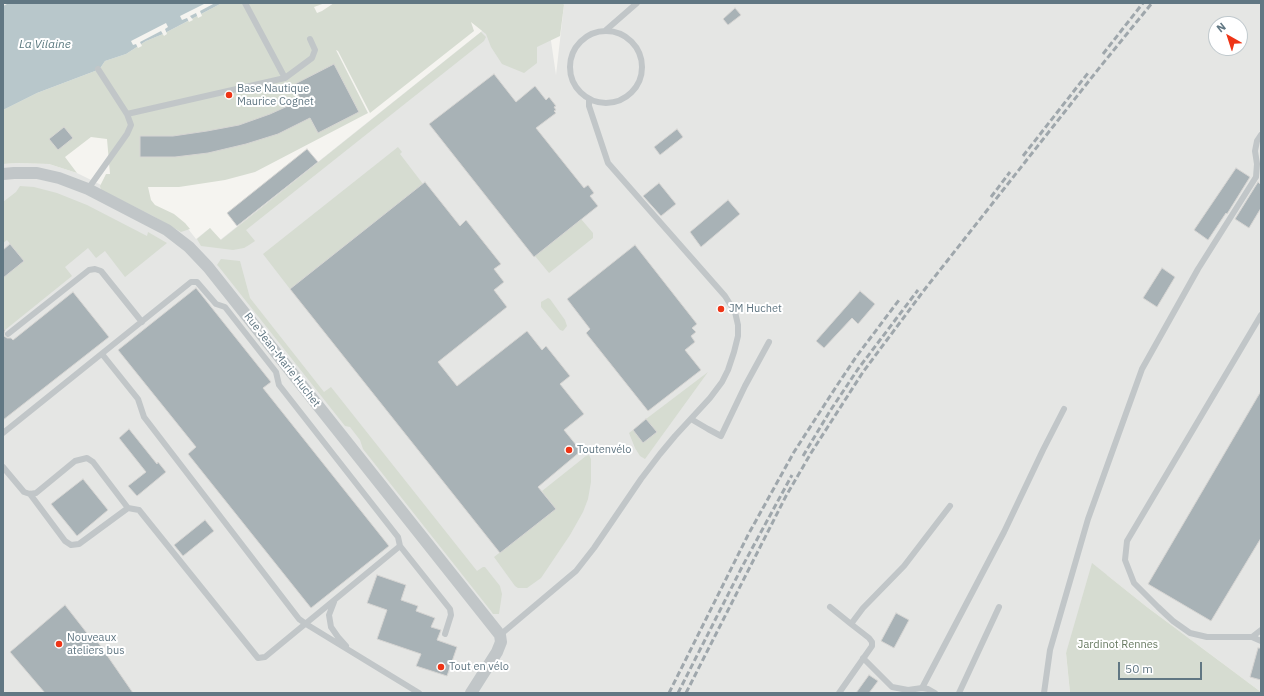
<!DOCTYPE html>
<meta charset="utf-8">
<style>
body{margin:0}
#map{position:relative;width:1264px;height:696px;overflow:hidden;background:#f5f4f0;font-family:"IBM Plex Sans",sans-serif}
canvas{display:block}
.frame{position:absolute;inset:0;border:4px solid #617783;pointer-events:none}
.north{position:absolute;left:1208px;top:16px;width:40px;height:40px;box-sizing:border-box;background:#fff;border:1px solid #c0c9cd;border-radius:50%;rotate:321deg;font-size:11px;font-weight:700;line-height:16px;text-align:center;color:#617783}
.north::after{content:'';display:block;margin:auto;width:14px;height:18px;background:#ee3416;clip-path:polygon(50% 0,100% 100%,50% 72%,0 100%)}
.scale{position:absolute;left:1118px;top:662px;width:84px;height:18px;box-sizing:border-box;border:2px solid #617783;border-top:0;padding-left:5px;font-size:12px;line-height:14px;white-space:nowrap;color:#617783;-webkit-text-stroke:3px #fff;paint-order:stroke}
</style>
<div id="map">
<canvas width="1264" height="696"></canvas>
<div class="frame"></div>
<div class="north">N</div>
<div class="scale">50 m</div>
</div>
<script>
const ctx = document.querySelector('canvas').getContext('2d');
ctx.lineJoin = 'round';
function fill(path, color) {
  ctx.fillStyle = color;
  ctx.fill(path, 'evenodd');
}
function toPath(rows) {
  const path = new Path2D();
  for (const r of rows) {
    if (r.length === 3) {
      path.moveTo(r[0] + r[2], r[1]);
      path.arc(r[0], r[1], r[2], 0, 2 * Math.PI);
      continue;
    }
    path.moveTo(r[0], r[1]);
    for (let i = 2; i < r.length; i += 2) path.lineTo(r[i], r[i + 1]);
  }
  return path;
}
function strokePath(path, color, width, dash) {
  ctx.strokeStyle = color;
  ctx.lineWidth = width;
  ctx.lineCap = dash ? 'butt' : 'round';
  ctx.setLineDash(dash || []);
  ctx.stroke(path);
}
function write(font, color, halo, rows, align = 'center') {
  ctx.font = font + ' "IBM Plex Sans",sans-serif';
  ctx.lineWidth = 4;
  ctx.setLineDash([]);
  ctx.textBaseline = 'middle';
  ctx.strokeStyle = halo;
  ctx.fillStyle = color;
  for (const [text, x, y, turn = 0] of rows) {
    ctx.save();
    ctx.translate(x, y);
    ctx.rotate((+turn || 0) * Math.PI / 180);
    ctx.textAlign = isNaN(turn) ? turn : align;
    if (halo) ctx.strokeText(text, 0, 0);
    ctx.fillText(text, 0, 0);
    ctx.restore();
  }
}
fill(toPath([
 [563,3,1261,3,1261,692,1147,607,1107,575,1066,653,1070,693,3,693,3,164,17,163,49,164,77,173,180,224,189,230,196,239,210,228,220,240,502,15,550,34,556,75,564,5],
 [1216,24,1240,24,1240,48,1216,48]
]), '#e5e6e4');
fill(toPath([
 [222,3,325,3,314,7,317,13,322,11,334,3,563,3,564,5,560,36,537,47,537,63,524,73,502,64,491,47,486,34,471,22,474,31,370,113,338,51,336,50,368,113,255,172,225,180,179,187,148,187,151,200,155,205,174,214,185,223,190,229,181,232,153,216,101,190,100,186,106,174,110,174,107,139,91,137,65,157,77,173,49,164,17,163,3,164,3,110,37,93,95,71,101,67,105,61,126,54,146,41,163,34],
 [481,32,486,37,484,41,246,230,255,241,249,245,244,248,233,250,201,246,197,239,210,228,221,240],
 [398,147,402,152,400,154,423,184,290,289,263,254],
 [20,186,34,187,57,193,87,205,147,236,148,232,167,243,125,277,105,251,96,258,88,248,65,267,72,276,5,330,3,328,3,278,24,261,7,240,3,243,3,202,16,192],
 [581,219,593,233,593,238,549,273,535,256],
 [221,259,240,261,250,298,324,392,331,387,477,571,483,567,485,567,500,586,502,594,499,614,493,614,491,611,363,449,360,440,350,427,345,426,219,267,217,265],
 [548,298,550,299,565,320,567,326,563,331,560,330,541,307,541,302],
 [708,372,645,459,640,456,635,448,629,433,633,430,643,443,657,432,646,419],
 [589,455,591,459,591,482,588,499,583,512,570,535,541,578,527,588,518,588,515,586,494,557,556,509,542,491,586,456],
 [1092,563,1147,607,1261,692,1261,693,1070,693,1066,653]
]), '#d6dcd1');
fill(toPath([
 [9,3,222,3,163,34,146,41,126,54,105,61,101,67,95,71,37,93,3,110,3,6]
]), '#b8c7cb');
fill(toPath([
 [206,3,215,3,200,11,202,16,198,18,196,13,190,16,193,20,189,22,187,18,182,20,180,16],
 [166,23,168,27,165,29,167,34,164,36,161,31,140,42,142,46,138,48,136,44,133,45,131,41]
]), '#f5f4f0');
const building = toPath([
 [735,8,741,15,728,25,723,19,735,8],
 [334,64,359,112,318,133,310,118,278,134,246,144,208,153,175,157,140,157,140,136,173,136,207,131,239,125,270,114,301,100,293,85,334,64],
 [494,74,516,102,535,86,546,100,549,97,556,106,554,107,556,110,554,111,556,113,536,128,584,188,588,185,594,193,590,196,598,206,534,257,429,124,494,74],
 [64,127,73,138,58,150,49,139,64,127],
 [677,129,683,137,660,155,654,147,677,129],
 [307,149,318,162,237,226,227,213,307,149],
 [1236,168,1250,177,1227,214,1226,213,1208,240,1194,230,1236,168],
 [425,182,460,226,466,220,501,264,494,269,504,282,494,290,507,307,438,362,457,386,527,331,542,350,546,346,570,376,560,384,584,414,564,430,581,451,538,487,556,509,500,553,290,289,425,182],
 [1258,182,1261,185,1261,208,1249,228,1235,219,1258,182],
 [659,183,676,204,661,216,643,196,659,183],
 [728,200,740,214,701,247,690,232,728,200],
 [10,244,24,261,3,278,3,250,10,244],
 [635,245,697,324,692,328,696,332,691,336,695,342,685,350,701,370,648,411,586,333,590,329,567,299,635,245],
 [1162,268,1175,277,1157,307,1143,298,1162,268],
 [196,288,271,382,263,388,389,546,311,608,188,454,196,447,118,350,196,288],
 [860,291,875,304,858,324,852,318,824,348,816,341,860,291],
 [73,292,109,337,3,420,3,328,5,330,4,333,4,336,7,338,11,338,13,340,73,292],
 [1261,391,1261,538,1211,621,1148,584,1261,391],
 [646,419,657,432,643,443,633,430,646,419],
 [129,429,157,464,158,462,166,472,137,496,128,486,146,472,119,438,129,429],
 [83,479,108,510,77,536,51,504,83,479],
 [205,520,214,531,183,556,174,545,205,520],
 [377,575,406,585,401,600,418,606,416,611,435,618,431,627,441,630,437,640,457,647,447,676,416,666,421,654,377,639,387,610,367,603,377,575],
 [65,605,90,637,93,635,133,693,45,693,10,652,65,605],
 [896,613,909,620,894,648,881,641,896,613],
 [1258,648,1261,648,1261,680,1250,677,1258,648],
 [869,675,878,681,869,693,856,693,869,675]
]);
fill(building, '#a8b2b6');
strokePath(building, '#d6d5d3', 1);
strokePath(toPath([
 [245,3,285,78],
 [606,30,637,3],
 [606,67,36],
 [98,69,127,114],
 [88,189,127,134,131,125,127,114,285,78,312,58,315,50,310,39],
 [1261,315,1127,541,1125,560,1134,583,1158,607,1173,621,1190,633,1207,637,1252,637,1261,630],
 [8,334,89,270,95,269,101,271,142,322],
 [102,354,138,399,144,417,299,619,306,624,419,693],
 [691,419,708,429,721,436,745,386,769,342],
 [3,433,191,282,197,282,216,304,225,307,276,372,279,385,398,537,400,546,450,609,451,615,445,634],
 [3,467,24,492,30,494,36,493,75,461,87,458,93,462,128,508,139,510,258,658,265,657,400,546],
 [30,494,65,541,71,545,79,544,128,508],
 [334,602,329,615,331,627,338,637,346,646],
 [830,607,851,624],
 [500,635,576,571,594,548,641,479,660,454,675,436,710,398,722,382,728,370,734,352,738,336,738,325,735,312,725,296,608,163,589,106,589,99],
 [1252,637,1261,641],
 [863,658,892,687,908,690,922,688,928,689,935,693],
 [922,688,1004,532,1043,450,1064,409],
 [839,693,872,646,872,642,869,638,851,624,863,608,904,566,950,506],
 [959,693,999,607],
 [1044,693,1050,650,1088,519,1142,369,1198,269,1256,177,1257,164,1255,151,1257,141,1261,135]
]), '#c1c6c8', 6);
strokePath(toPath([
 [3,174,14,173,37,173,59,178,88,189,167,230,189,247,208,267,500,635,501,642,497,652,471,693]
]), '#c1c6c8', 12);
strokePath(toPath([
 [1103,54,1143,3],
 [1023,156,1088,73],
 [991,197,1010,172],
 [803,456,830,411,858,369,918,290],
 [669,693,748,535,794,452,836,387,856,357,899,300],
 [678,693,742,567,792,475],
 [686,693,786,496,811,453,863,372,925,289,1100,67,1152,3]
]), '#9fa7ac', 3, [6, 3]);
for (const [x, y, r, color] of [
 [229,95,4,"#ee3416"],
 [721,309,4,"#ee3416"],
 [569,450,4,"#ee3416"],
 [59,644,4,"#ee3416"],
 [441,667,4,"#ee3416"]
]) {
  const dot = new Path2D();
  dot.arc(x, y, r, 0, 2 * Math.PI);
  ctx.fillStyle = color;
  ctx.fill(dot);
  strokePath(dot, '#fff', 1.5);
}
write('11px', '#617783', '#fff', [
 ["Base Nautique",237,89],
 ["Maurice Cognet",237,102],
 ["JM Huchet",729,309],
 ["Toutenvélo",577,450],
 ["Nouveaux",67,638],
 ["ateliers bus",67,651],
 ["Tout en vélo",449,667]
], 'left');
write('11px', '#617783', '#fff', [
 ["Rue Jean-Marie Huchet",282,360,52]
]);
write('11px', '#687a61', '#fff', [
 ["Jardinot Rennes",1118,645]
]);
write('italic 12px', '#5d7b81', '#fff', [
 ["La Vilaine",45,45]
]);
</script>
